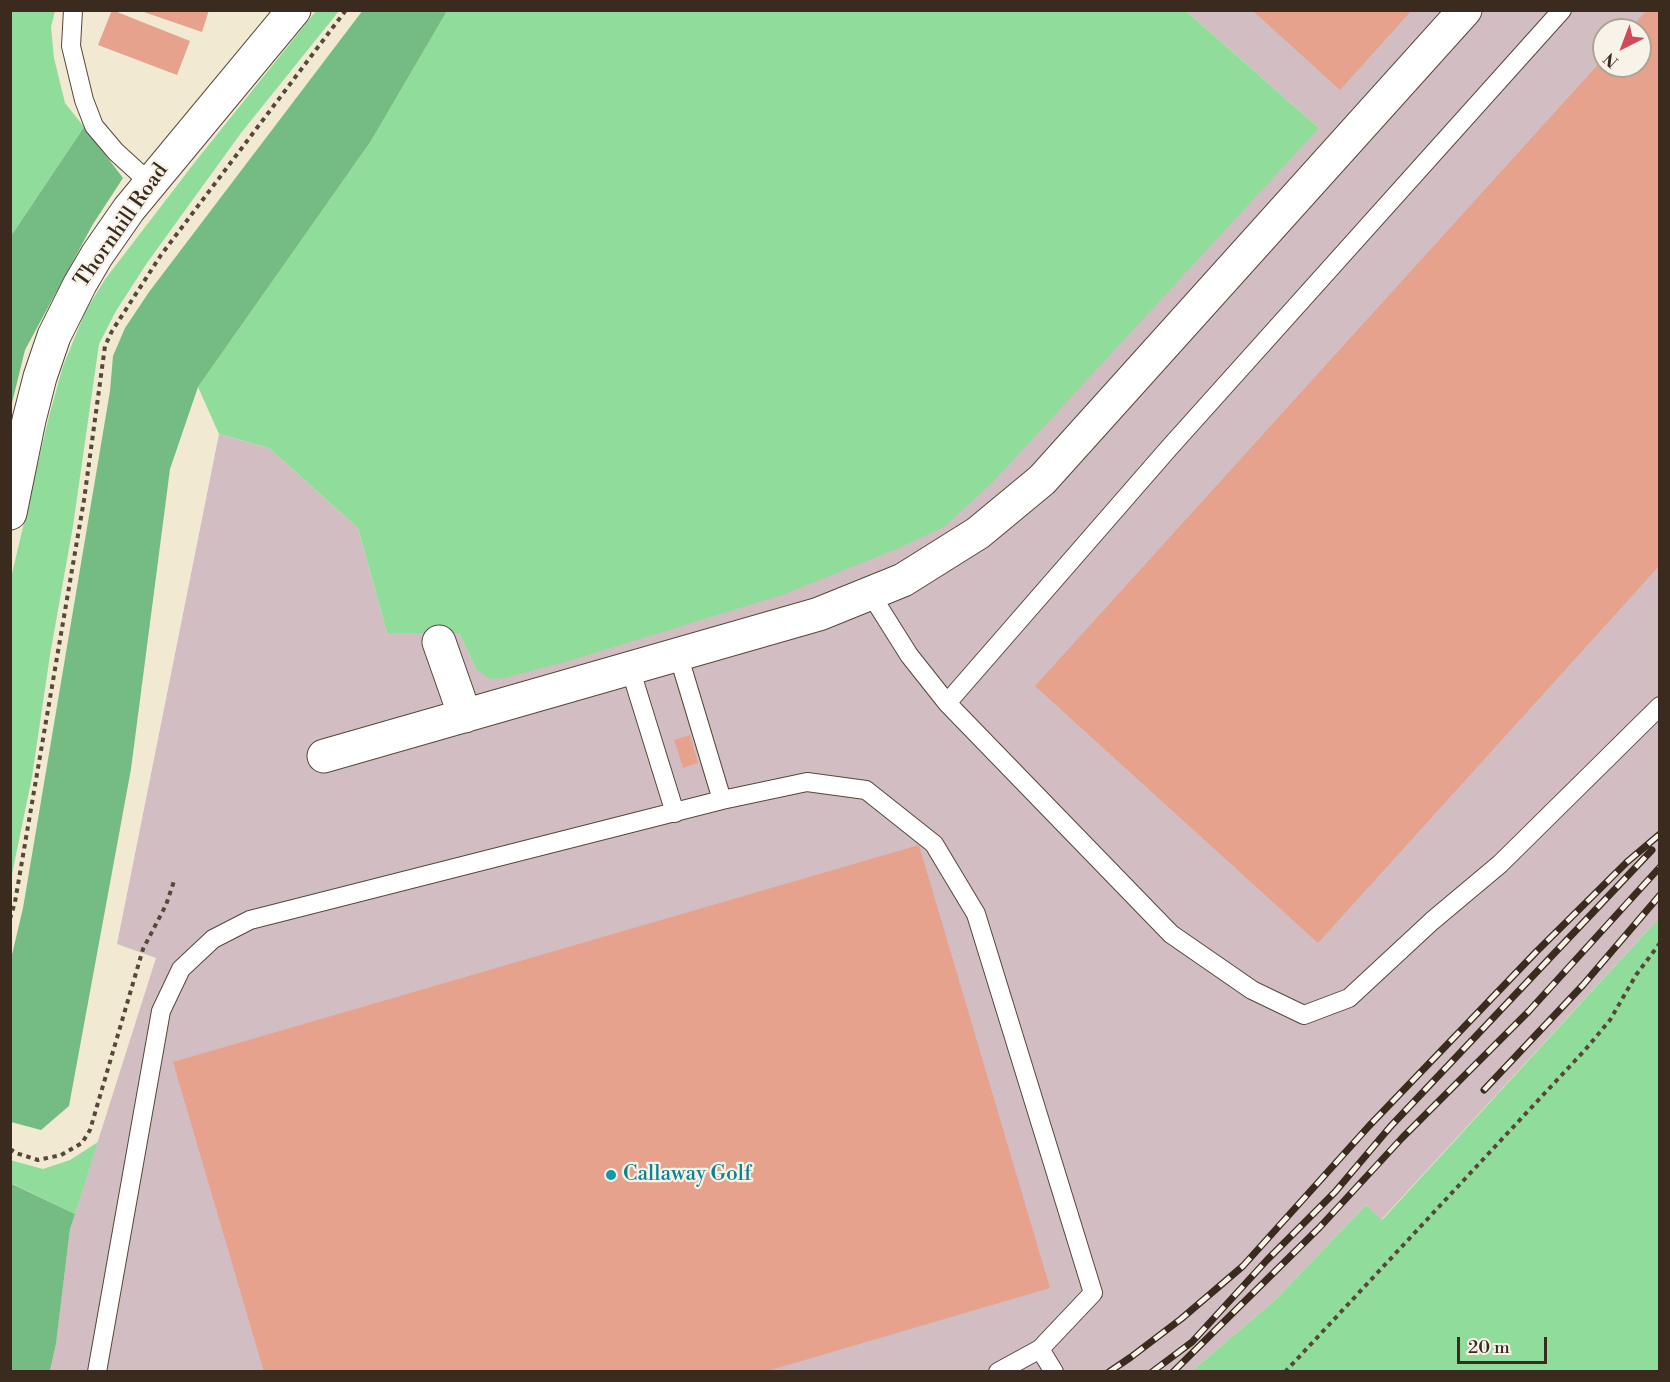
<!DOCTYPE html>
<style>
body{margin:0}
#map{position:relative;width:1670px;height:1382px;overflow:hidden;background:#f2e9d2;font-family:"Libre Bodoni",serif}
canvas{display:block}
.frame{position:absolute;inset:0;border:12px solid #3b2a1e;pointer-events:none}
.north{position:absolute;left:1592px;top:18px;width:60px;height:60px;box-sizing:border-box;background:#f7f3e8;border:2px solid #aca397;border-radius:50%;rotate:222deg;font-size:16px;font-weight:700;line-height:24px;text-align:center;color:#3b2a1e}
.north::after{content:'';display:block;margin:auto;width:21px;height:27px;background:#d1495b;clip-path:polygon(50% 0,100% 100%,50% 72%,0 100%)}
.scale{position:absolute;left:1457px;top:1337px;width:90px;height:27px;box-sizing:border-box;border:3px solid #3b2a1e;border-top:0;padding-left:8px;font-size:18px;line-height:21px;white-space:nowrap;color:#3b2a1e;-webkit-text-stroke:4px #f7f3e8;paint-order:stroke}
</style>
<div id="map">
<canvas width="1670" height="1382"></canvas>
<div class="frame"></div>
<div class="north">N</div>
<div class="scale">20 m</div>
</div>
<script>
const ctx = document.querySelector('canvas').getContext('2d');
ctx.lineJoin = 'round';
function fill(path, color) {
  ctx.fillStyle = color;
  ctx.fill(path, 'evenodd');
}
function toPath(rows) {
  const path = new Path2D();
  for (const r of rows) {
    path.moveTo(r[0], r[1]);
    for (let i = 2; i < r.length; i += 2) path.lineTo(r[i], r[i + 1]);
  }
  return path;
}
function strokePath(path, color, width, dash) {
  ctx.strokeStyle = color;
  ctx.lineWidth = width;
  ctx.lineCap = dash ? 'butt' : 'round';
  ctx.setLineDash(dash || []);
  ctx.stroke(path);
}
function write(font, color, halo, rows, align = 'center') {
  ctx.font = font + ' "Libre Bodoni",serif';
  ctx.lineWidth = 4.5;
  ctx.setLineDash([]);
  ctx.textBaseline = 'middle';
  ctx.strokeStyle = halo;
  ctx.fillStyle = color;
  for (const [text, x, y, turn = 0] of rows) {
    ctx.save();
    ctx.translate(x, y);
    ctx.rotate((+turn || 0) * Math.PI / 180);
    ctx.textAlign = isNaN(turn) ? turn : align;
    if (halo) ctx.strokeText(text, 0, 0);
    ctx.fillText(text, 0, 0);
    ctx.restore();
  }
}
fill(toPath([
 [1186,11,1659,11,1659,918,1381,1220,1366,1205,1275,1300,1192,1371,50,1372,56,1344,70,1229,156,958,117,944,219,434,269,448,358,528,387,633,459,633,476,669,1319,128],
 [1604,30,1640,30,1640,66,1604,66]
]), '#d2bec2');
fill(toPath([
 [11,11,55,11,51,27,54,58,65,103,84,127,11,236],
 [316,11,339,11,241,133,147,263,116,311,99,344,73,526,50,655,32,777,11,879,11,578,49,416,63,366,86,310,106,278,195,162],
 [447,11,1186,11,1319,128,992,483,944,527,899,548,782,595,572,660,505,678,490,679,476,669,459,633,387,633,358,528,269,448,219,434,198,387,371,141],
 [1659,918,1659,1371,1192,1371,1275,1300,1366,1205,1382,1220],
 [98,1142,75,1214,11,1183,10,1160,43,1169,70,1160]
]), '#90dd9b');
fill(toPath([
 [363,10,447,11,371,141,198,387,170,469,131,769,69,1106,41,1130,11,1122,11,959,23,908,110,391,113,356,125,328,149,292],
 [84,127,123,178,93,224,25,350,11,407,11,236],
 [10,1183,75,1214,70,1229,56,1344,50,1371,11,1371]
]), '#74bc83');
fill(toPath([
 [112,10,190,41,177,75,98,45],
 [138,10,209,10,202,32],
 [1252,10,1412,10,1340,90],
 [1647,10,1660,10,1660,565,1318,943,1035,686,1604,58,1604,66,1640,66,1640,30,1629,30],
 [690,735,698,763,683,768,674,740],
 [919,845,1050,1288,764,1372,264,1372,173,1062]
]), '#e6a28c');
const lane = toPath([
 [73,10,71,46,84,100,94,126,116,152,150,183],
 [870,593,909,655,947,703,1171,934,1252,990,1304,1015,1349,998,1432,921,1500,864,1660,706],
 [678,654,722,800],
 [630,668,675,813],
 [947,703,1169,448,1562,10],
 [1040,1349,1054,1372],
 [97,1372,161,1011,181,969,213,939,250,920,722,800,807,782,866,790,934,844,976,914,1093,1293,1040,1349,998,1372]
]);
const street = toPath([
 [439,642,465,716],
 [324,756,819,614,903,580,978,533,1042,480,1465,10]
]);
const secondary = toPath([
 [10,513,29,420,40,377,54,336,80,284,97,255,129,209,294,10]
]);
strokePath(lane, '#564739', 20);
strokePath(street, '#564739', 35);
strokePath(secondary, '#564739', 35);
strokePath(toPath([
 [10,919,15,902,84,500,105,346,112,331,161,255,346,10],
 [10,1149,16,1153,38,1160,61,1155,82,1143,90,1130,143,949,166,905,175,878],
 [1285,1372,1585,1050,1610,1020,1636,975,1660,943]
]), '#564739', 4, [4.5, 4.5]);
strokePath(lane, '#fff', 18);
strokePath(street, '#fff', 33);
strokePath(secondary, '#fff', 33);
const rail = toPath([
 [1484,1090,1583,985,1660,895],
 [1109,1372,1131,1357,1181,1319,1243,1266,1369,1126,1537,951,1627,862,1660,834],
 [1152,1372,1192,1342,1267,1260,1335,1192,1390,1127,1652,850],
 [1173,1372,1319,1228,1402,1138,1529,1011,1660,867]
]);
strokePath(rail, '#3b2a1e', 7);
strokePath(rail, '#f7f3e8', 4.5, [14]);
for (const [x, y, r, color] of [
 [611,1175,6,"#0f9aa8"]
]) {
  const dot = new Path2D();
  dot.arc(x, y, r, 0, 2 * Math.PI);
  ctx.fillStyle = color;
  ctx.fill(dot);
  strokePath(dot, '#f7f3e8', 2);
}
write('21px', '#3b2a1e', '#f7f3e8', [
 ["Thornhill Road",122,226,-55]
]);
write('21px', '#0d838f', '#f7f3e8', [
 ["Callaway Golf",623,1175]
], 'left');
</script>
